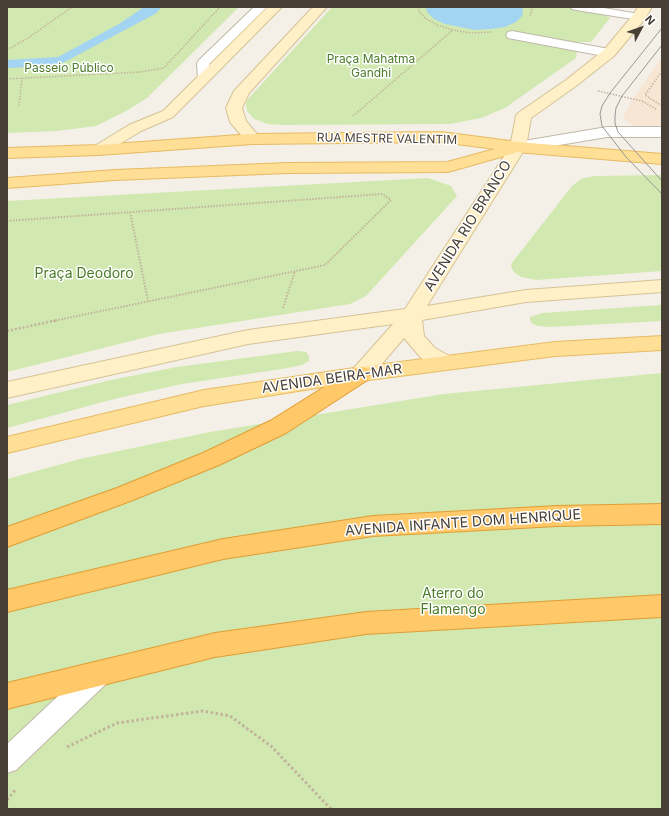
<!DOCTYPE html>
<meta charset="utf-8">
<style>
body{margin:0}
#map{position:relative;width:669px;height:816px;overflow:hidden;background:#f4f0e8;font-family:Inter,sans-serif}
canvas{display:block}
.frame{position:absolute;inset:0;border:8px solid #484036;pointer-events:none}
.north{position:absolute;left:621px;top:8px;width:40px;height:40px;-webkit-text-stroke:3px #fff;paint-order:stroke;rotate:49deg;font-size:11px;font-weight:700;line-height:16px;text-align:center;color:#484036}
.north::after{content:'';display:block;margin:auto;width:14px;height:18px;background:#484036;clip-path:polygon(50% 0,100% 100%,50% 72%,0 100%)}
</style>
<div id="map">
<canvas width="669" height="816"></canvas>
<div class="frame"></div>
<div class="north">N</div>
</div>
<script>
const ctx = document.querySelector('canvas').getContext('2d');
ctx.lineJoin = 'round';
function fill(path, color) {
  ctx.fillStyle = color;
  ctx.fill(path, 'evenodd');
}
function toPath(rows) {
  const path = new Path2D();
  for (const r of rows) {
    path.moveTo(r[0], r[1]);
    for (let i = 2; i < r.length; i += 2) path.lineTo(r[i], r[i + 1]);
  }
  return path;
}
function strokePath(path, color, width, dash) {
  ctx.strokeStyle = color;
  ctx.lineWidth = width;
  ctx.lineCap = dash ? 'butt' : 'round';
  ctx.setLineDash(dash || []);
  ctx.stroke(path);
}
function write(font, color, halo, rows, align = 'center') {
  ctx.font = font + ' Inter,sans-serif';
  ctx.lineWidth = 3;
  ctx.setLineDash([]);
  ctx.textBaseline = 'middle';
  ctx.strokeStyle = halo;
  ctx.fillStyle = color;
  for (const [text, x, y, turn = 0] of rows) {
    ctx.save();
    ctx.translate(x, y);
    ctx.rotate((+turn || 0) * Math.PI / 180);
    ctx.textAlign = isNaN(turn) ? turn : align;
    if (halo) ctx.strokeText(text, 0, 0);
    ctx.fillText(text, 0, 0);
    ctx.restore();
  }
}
fill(toPath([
 [662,57,662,128,634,126,625,120,623,117,632,100]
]), '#f6e6d3');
fill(toPath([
 [7,7,239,7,147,98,128,110,96,126,57,131,7,133],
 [332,7,620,7,605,9,603,14,610,18,591,42,574,42,571,45,577,52,576,58,505,108,481,118,450,124,284,125,268,124,254,119,247,111,246,103,248,99],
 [662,175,662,271,536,280,521,277,515,273,512,269,511,264,572,186,581,179,594,176],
 [428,178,451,186,457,196,366,296,350,304,159,334,7,372,7,201],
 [662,305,662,321,550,327,538,326,532,324,530,320,530,317,542,313],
 [297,351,306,352,309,356,309,361,302,365,288,368,182,384,118,398,7,428,7,405,111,380,177,367],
 [662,373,662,809,7,809,7,479,80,459,210,432,444,394]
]), '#d1e9b0');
fill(toPath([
 [144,7,162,7,155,14,57,66,7,68,7,60,58,57,119,24],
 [426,7,522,7,523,10,522,16,516,22,505,27,491,29,475,30,445,24,434,19,427,12]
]), '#a3d4f2');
const lane = toPath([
 [254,7,267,7,209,64,210,78,208,81,200,81,198,78,197,63,199,60,254,7],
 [570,7,598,7,639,14,643,15,645,17,643,19,639,20,576,10,572,9,570,7],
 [512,31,609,49,613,50,615,53,613,56,609,57,508,38,506,35,508,32,512,31],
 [99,663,108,666,111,674,108,682,16,770,7,773,7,744,90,666,99,663]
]);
const street = toPath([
 [607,127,662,127,662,137,607,137,518,152,512,150,510,147,512,144,518,142,607,127]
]);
const secondary = toPath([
 [268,7,282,7,173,117,141,131,105,153,99,155,93,153,91,150,93,147,129,125,163,111,268,7],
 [313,7,327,7,249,93,242,108,246,121,261,139,259,142,253,144,247,142,230,122,226,108,234,91,313,7],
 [638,7,652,7,644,20,614,56,576,86,531,118,526,147,427,306,526,290,662,280,662,292,526,302,422,320,424,336,435,348,453,358,457,363,453,368,446,370,439,368,421,358,404,338,369,379,361,381,353,379,350,374,353,369,393,324,248,344,7,398,7,382,248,330,405,309,510,147,516,116,518,113,566,80,604,50,633,15,638,7]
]);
const primary = toPath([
 [441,132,518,142,662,154,662,164,516,152,515,153,448,172,288,173,115,180,7,188,7,178,115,170,288,163,447,162,495,149,441,142,253,144,99,155,7,158,7,148,99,145,253,134,441,132],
 [662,336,662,350,555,356,361,381,204,406,7,453,7,437,204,390,361,367,555,342,662,336]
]);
const highway = toPath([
 [361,367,369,369,372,374,369,379,286,433,219,465,133,500,7,547,7,527,117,488,203,453,270,421,353,369,361,367],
 [662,504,662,524,557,526,373,536,223,559,7,612,7,590,223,539,373,516,557,506,662,504],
 [662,595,662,617,366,634,215,657,7,709,7,683,215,633,366,612,662,595]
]);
strokePath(lane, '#c0b8aa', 2);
strokePath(street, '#c0b8aa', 2);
strokePath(secondary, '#d5c397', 2);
strokePath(primary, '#e6bb63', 2);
strokePath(highway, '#e19d35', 2);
strokePath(toPath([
 [419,7,419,11,425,18,437,25,453,30,471,33,492,32],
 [530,7,532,10,530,16],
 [7,50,28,38,72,7],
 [662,71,645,95,662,106],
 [7,79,141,72,164,68,220,7],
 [598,91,642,101,656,109],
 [19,106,22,78],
 [353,116,453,30]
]), '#c2b39b', 1.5, [1.5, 1.5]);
strokePath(toPath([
 [130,212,148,301],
 [7,221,382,194,391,200,325,265,53,321],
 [283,308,295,271]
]), '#c2b39b', 2, [1.5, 1.5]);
strokePath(toPath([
 [7,331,58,320]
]), '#c2b39b', 2.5, [2, 2]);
strokePath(toPath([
 [67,747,117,723,203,711,230,716,271,746,331,809],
 [7,800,16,789]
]), '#c2b39b', 3, [2.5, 2.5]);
fill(lane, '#fff');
fill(street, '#fff');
fill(secondary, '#fff0c7');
fill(primary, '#ffde96');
fill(highway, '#ffc868');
strokePath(toPath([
 [662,28,610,93,602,106,600,114,602,126,626,157,662,194],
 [662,45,622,96,616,108,615,116,615,123,618,132,662,181]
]), '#979797', 1);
write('12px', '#4a7b28', '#fff', [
 ["Praça Mahatma",371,59],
 ["Gandhi",371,73],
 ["Passeio Público",69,68]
]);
write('12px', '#484036', '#fff', [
 ["RUA MESTRE VALENTIM",387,139,1]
]);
write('14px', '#484036', '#fff', [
 ["AVENIDA RIO BRANCO",468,226,-58],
 ["AVENIDA BEIRA-MAR",332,379,-8],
 ["AVENIDA INFANTE DOM HENRIQUE",463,523,-4]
]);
write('14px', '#4a7b28', '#fff', [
 ["Praça Deodoro",84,274],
 ["Aterro do",453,594],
 ["Flamengo",453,610]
]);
</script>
